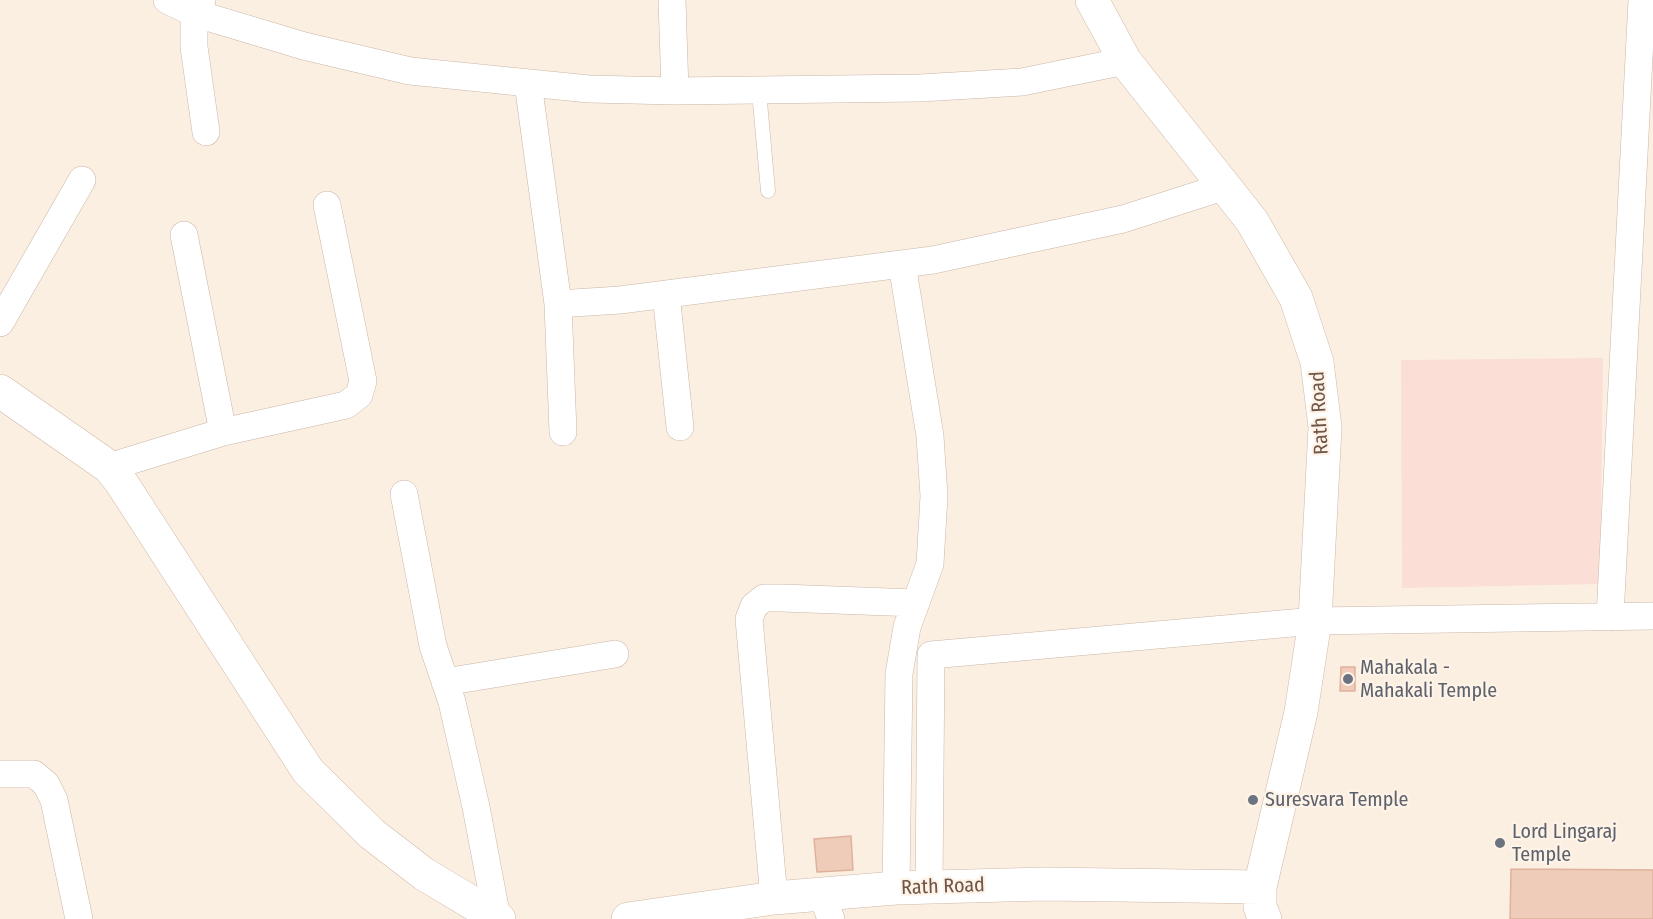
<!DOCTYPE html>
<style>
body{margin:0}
canvas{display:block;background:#fbefe1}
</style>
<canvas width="1653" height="919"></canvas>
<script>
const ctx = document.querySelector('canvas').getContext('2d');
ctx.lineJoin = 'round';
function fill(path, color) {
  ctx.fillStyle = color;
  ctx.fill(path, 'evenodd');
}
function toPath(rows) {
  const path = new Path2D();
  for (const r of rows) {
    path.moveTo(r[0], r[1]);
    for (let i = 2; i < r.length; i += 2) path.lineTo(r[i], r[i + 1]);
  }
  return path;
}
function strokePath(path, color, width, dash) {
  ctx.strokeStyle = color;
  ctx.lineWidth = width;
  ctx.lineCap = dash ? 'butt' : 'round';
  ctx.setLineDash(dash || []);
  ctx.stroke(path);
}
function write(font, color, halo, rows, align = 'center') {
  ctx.font = font + ' "Fira Sans Condensed",sans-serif';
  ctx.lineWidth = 4.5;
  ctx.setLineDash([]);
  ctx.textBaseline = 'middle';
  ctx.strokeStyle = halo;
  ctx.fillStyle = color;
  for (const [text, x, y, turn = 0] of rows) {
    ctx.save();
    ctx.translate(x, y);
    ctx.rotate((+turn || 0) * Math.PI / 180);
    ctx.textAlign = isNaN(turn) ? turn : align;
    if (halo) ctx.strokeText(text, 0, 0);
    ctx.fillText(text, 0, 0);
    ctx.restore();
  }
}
fill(toPath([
 [1603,358,1600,584,1402,588,1401,360]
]), '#fbded5');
const building = toPath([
 [1341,667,1355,667,1355,691,1340,691,1341,667],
 [851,836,853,870,817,872,814,839,851,836],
 [1511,869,1653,870,1653,919,1510,919,1511,869]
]);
fill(building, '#efccba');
strokePath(building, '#e0b19b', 1.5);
const lane = toPath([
 [759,91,768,191]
]);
const street = toPath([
 [167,0,194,13,304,46,410,71,589,89,675,91,920,88,1022,82,1125,61],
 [202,0,194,13,194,47,206,132],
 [672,0,675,91],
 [528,83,558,304,563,432],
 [184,235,223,432],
 [666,294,680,427],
 [558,304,620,300,933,260,1123,219,1226,186],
 [0,323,82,180],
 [109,467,223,432,346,405,359,395,363,381,327,205],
 [404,494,433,646,452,702,476,807,497,918],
 [1610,617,1642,0],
 [445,682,615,654],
 [0,774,34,774,46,784,54,800,79,919],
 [929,887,931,655,1315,621,1653,616],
 [896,888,899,674,907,627,930,564,934,496,930,436,902,264],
 [822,894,831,919],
 [774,898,749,619,754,606,764,598,782,598,916,603]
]);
const secondary = toPath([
 [1092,0,1125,61,1252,221,1296,298,1317,362,1325,427,1315,621,1301,712,1260,887,1260,907,1265,919],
 [0,391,109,467,121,482,308,771,372,834,424,874,499,919],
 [628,919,774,898,896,888,1044,884,1260,887]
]);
strokePath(lane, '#cab6a8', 15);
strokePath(street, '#cab6a8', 28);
strokePath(secondary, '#d0b8a8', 34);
strokePath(lane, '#fff', 14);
strokePath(street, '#fff', 27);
strokePath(secondary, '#fff', 33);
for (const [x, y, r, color] of [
 [1348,679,6,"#6b7280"],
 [1253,800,6,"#6b7280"],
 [1500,843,6,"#6b7280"]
]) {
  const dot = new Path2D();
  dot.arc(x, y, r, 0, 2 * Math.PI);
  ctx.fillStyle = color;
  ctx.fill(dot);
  strokePath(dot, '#fef3e6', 2);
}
write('20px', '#705549', '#fef3e6', [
 ["Rath Road",1320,413,-93],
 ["Rath Road",943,887,-2]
]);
write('20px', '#5b616d', '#fef3e6', [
 ["Mahakala -",1360,668],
 ["Mahakali Temple",1360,691],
 ["Suresvara Temple",1265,800],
 ["Lord Lingaraj",1512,832],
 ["Temple",1512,855]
], 'left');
</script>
